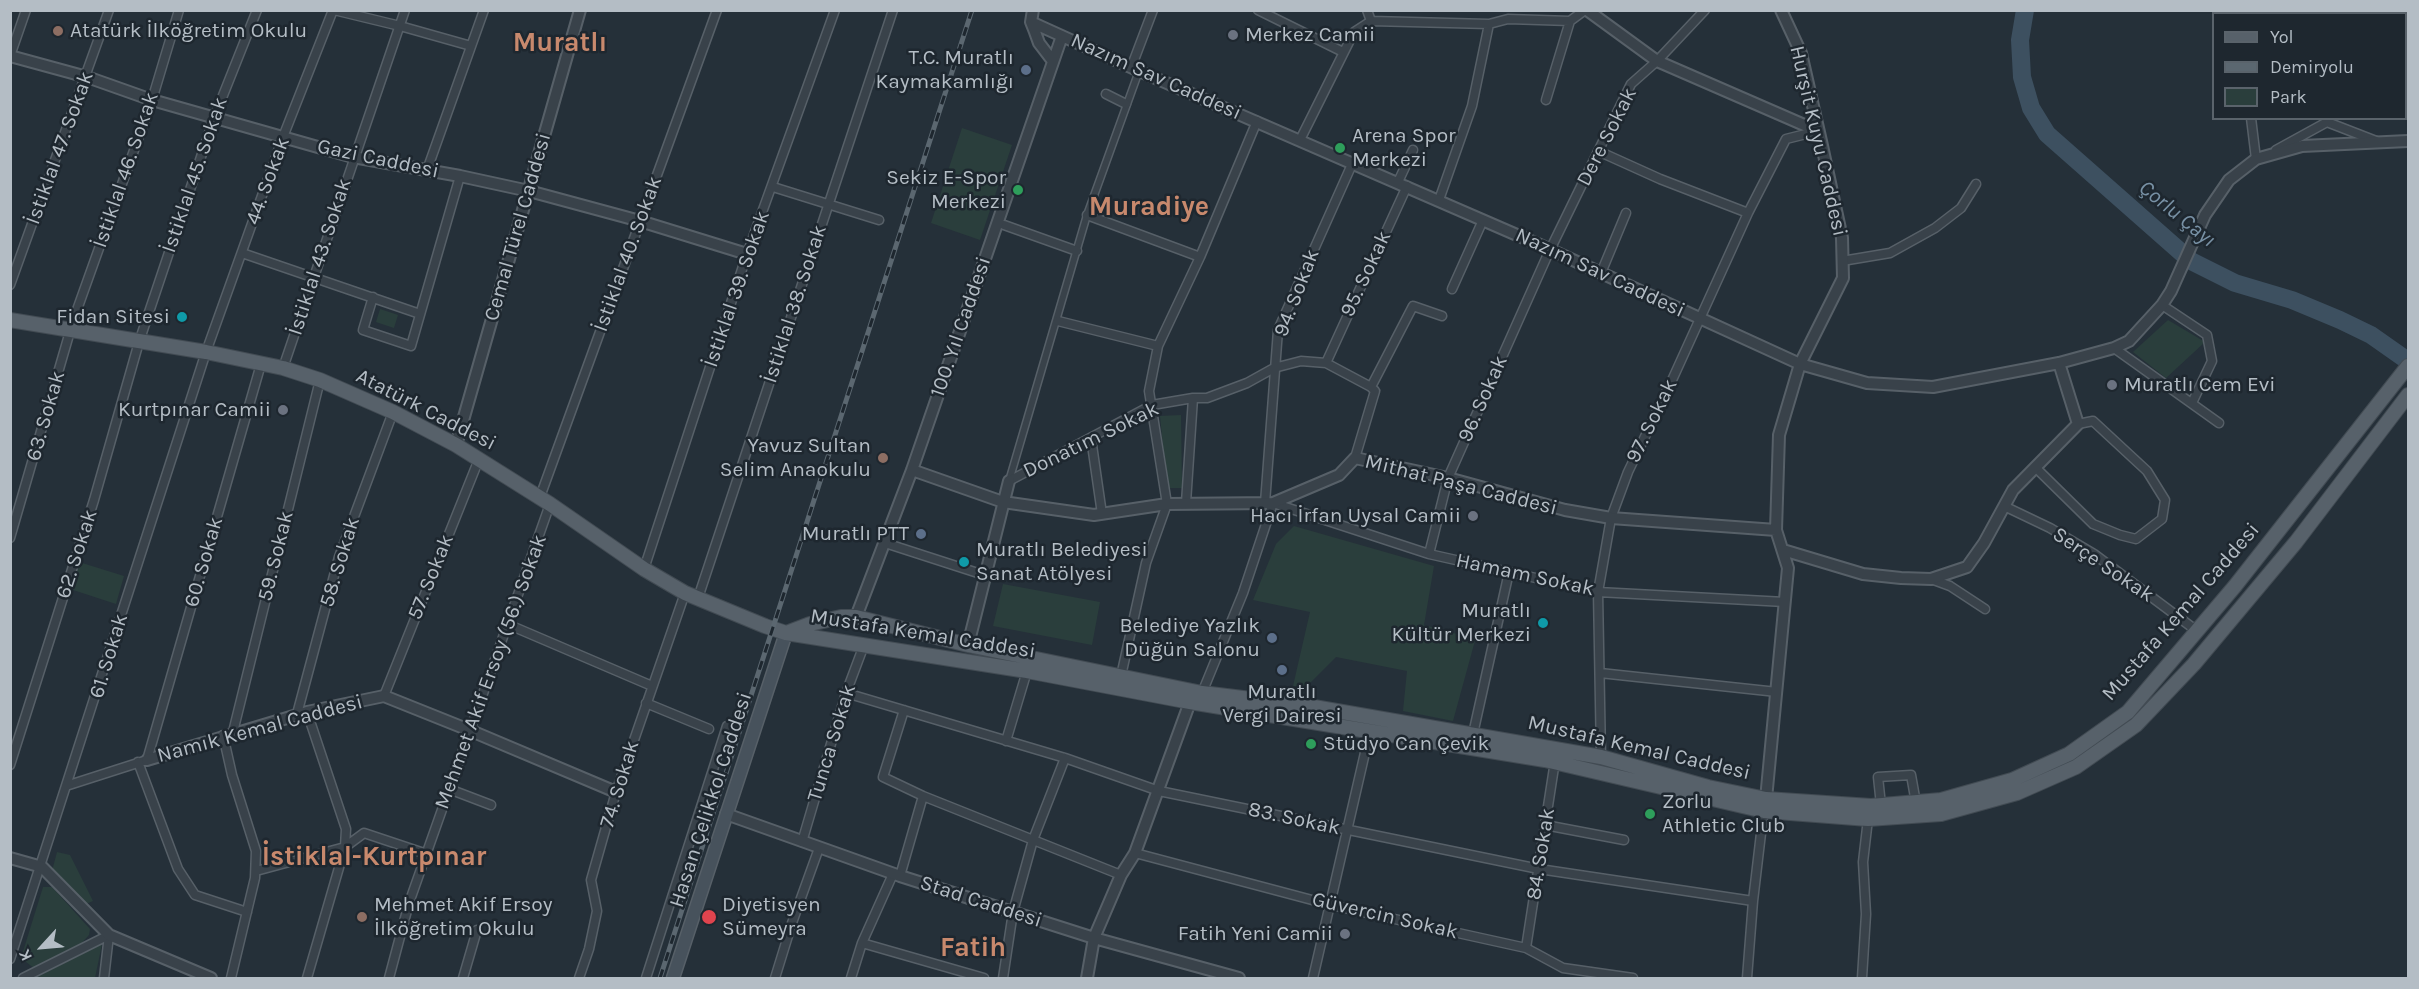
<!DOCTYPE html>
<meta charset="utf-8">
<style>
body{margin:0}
#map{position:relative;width:2419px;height:989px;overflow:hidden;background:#253039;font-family:Karla,sans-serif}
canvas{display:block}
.frame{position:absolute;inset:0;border:12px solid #b4bdc5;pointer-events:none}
.legend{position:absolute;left:2212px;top:12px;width:195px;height:108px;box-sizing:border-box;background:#1e272f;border:2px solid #5a636b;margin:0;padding:8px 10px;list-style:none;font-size:18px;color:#b4bdc5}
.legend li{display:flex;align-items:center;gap:12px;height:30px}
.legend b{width:30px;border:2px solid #5a636b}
.north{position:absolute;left:12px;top:917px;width:60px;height:60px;-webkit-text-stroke:4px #1e272f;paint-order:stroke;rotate:244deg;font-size:16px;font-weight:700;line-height:24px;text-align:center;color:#b4bdc5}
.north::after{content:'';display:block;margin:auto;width:21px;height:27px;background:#b4bdc5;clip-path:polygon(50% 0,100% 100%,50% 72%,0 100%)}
</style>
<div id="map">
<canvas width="2419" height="989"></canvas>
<div class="frame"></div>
<ul class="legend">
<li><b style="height:8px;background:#57616a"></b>Yol</li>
<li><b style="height:8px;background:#5b6770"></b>Demiryolu</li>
<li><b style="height:16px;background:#2a3e3c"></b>Park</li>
</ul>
<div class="north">K</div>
</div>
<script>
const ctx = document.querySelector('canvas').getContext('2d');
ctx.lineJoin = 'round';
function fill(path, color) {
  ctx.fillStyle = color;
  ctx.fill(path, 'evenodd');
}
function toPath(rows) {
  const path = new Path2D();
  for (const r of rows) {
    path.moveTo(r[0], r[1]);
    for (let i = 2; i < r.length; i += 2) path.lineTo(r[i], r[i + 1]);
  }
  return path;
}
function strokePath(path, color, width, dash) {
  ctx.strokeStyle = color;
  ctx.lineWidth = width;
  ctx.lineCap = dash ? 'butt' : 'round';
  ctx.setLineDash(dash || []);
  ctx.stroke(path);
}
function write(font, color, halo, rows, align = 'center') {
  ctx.font = font + ' Karla,sans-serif';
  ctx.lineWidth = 5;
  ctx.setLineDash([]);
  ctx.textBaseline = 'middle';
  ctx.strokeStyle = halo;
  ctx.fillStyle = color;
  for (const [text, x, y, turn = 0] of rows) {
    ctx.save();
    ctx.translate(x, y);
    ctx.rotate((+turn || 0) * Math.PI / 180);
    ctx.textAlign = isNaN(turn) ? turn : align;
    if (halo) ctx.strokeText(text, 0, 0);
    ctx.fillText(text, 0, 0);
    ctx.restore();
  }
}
fill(toPath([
 [962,128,1012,145,980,240,931,223],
 [380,309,398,315,394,328,376,322],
 [2168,320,2205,342,2166,378,2133,352],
 [1181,415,1182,488,1167,488,1160,416],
 [1294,526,1434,566,1424,625,1468,637,1476,637,1453,721,1403,711,1407,671,1336,657,1304,689,1293,686,1310,612,1253,600,1276,544],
 [79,562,124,576,116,604,70,589],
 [1003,584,1100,602,1092,645,993,626],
 [57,852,70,855,93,901,79,907,52,871],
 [43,887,52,887,90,929,89,935,79,946,35,969,21,958],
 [102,944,95,978,35,978]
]), '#2a3e3c');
strokePath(toPath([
 [2025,10,2020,40,2022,77,2031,108,2047,134,2191,261,2235,283,2292,300,2340,320,2371,335,2408,361]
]), '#3d5060', 18);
const pedestrian = toPath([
 [1009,481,1087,215,1139,71]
]);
const minor = toPath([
 [334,10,400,26,471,46],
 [1258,10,1343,52],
 [1371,21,1489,24,1508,19,1570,21,1585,10],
 [10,56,26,10],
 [1131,68,1153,10],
 [1106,94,1126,104],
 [1546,100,1570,21],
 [2251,118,2256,159],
 [2326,119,2327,122,2376,141],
 [1300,140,1354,32,1371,21,1367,10],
 [2276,150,2327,122],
 [1598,151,1660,179,1748,213],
 [427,170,484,10],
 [1398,182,1413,150],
 [773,187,879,220],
 [1439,200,1472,106,1489,24],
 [1087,215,1200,257],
 [1004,225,1077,251],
 [242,253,420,314],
 [1842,261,1890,253,1935,228,1961,208,1976,184],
 [1601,273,1626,213],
 [10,285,109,10],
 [1452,289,1483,220],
 [373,297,363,330,411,346,460,176],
 [2162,305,2207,335,2212,361,2192,403],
 [1058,321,1158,346],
 [2114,348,2219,423],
 [1326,363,1407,186],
 [283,368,405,10],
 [1371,387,1413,306,1442,316],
 [1091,438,1102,514],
 [2035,467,2093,524,2120,535,2136,539,2162,519,2165,500,2147,471,2093,421,2078,424],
 [1009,481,1152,405,1193,398,1207,398,1247,383,1274,368,1301,361,1326,363,1371,387,1375,391,1355,458],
 [540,497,717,10],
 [1186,503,1193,398],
 [1265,503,1278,330,1353,162],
 [2004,506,2050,528,2094,554,2197,631],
 [10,538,73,321,152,100,179,10],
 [885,543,984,575],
 [1429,554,1448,478,1548,254,1631,84,1657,61,1705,10],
 [644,569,747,254,835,10],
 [1931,579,1950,586,1985,609],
 [698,598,893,10],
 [507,624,652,686],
 [1600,673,1777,692],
 [1121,676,1146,563,1167,504,1149,391,1158,346,1200,257,1257,121],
 [846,693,1065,758,1159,791,1539,869,1753,901],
 [1202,693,1243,593,1273,503,1429,554,1598,592,1785,602],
 [384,696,479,459],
 [646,703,709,729],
 [904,710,883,777,923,796,1121,875],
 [297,714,339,557,393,412],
 [233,732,320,380],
 [1473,734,1509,572],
 [223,735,232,775,256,851,255,878,231,978],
 [1006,741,1027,671],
 [1601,757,1598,592,1611,518,1628,472,1673,378,1748,213,1786,139,1818,131],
 [138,762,178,869,195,895,247,912],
 [10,765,94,500,139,342,214,118,257,10],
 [69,785,147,760,261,364],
 [449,789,491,805],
 [1881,805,1878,777,1911,775,1916,803],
 [1545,825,1624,840],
 [802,842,846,693,864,645],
 [1135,853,1331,905,1526,948,1563,968,1633,978],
 [256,871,345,847,364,833,427,854],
 [900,876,923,796],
 [862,943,984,978],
 [1526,948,1555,761],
 [10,959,206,352,283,137,333,10],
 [23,978,109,935],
 [104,978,109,935],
 [307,978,345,847,346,829,307,712],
 [389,978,409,903,550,504],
 [463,978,477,930],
 [579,978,589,949,597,911,591,880,616,792,685,593],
 [646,978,727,726],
 [775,978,792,923,819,848],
 [851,978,862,943,893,874],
 [1003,978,1013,912,1033,840,1065,758],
 [1313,978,1370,731],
 [1747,978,1753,901,1764,808],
 [1862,978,1866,914,1863,862,1868,819]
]);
const tertiary = toPath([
 [1033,10,1031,22,1035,32,1039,43,1052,60],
 [1587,10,1657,61,1818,131],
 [1031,22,1139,71,1540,245,1800,364,1867,383,1933,387,2059,363,2114,348,2129,341,2162,305,2171,291,2205,215,2229,180,2256,159,2302,146,2408,141],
 [10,56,87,77,152,100,353,157,460,176,529,191,640,221,747,254],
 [456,445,580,10],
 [912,470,1003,502,1094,515,1167,504,1273,503,1339,475,1355,458,1448,478,1565,510,1611,518,1776,530],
 [1783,550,1863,574,1901,578,1931,579,1967,567,1984,543,2013,490,2078,424,2059,363],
 [856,617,912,470,1062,36],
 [968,645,1009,481],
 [147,760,307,712,384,696,469,730,616,792],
 [1766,799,1788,568,1776,530,1779,435,1800,364,1843,278,1842,238,1821,141,1801,53,1781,10],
 [726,814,900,876,1094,938,1239,978],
 [10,858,42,867,109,935,211,978],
 [1087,978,1094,938,1121,875,1135,853,1190,702]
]);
const secondary = toPath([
 [673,978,786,633]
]);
const primary = toPath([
 [10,320,206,352,283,368,320,380,393,412,456,445,550,504,644,569,685,593,765,626,786,633,1027,671,1190,702,1545,760,1764,811,1868,819,1941,814,2017,793,2076,767,2136,725,2194,664,2296,542,2408,395],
 [789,632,810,624,841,617,856,617,968,645,1202,693,1308,706,1601,757,1708,787,1766,799,1871,806,1941,800,2012,780,2069,754,2128,712,2235,586,2408,366]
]);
strokePath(pedestrian, '#576068', 9);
strokePath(minor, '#576068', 11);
strokePath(tertiary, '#576068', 14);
strokePath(secondary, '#576068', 15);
strokePath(primary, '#424b53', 16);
strokePath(pedestrian, '#39424a', 6);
strokePath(minor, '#39424a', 8);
strokePath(tertiary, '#39424a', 10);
strokePath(secondary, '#47525c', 12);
strokePath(primary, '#57616a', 14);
const rail = toPath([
 [660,978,972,10]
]);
strokePath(rail, '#5b6770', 5);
strokePath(rail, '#1e272f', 3, [9]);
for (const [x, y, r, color] of [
 [58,31,6,"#8d6e63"],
 [1233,35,6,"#6b7280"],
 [1026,70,6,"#5c6f8a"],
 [1340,148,6,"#2e9e5b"],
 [1018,190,6,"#2e9e5b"],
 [182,317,6,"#0f9aa8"],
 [2112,385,6,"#6b7280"],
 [283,410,6,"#6b7280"],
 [883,458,6,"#8d6e63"],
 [1473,516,6,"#6b7280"],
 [921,534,6,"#5c6f8a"],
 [964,562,6,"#0f9aa8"],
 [1543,623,6,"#0f9aa8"],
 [1272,638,6,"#5c6f8a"],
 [1282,670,6,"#5c6f8a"],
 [1311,744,6,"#2e9e5b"],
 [1650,814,6,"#2e9e5b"],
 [362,917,6,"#8d6e63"],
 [709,917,8,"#e0444e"],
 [1345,934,6,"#6b7280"]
]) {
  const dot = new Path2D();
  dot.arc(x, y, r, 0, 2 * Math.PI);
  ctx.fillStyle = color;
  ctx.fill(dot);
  strokePath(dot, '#1e272f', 2);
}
write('21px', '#b4bdc5', '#1e272f', [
 ["Atatürk İlköğretim Okulu",70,31,"left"],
 ["Merkez Camii",1245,35,"left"],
 ["T.C. Muratlı",1014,58],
 ["Kaymakamlığı",1014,82],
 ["Arena Spor",1352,136,"left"],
 ["Merkezi",1352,160,"left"],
 ["Sekiz E-Spor",1006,178],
 ["Merkezi",1006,202],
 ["Fidan Sitesi",170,317],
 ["Muratlı Cem Evi",2124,385,"left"],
 ["Kurtpınar Camii",271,410],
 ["Yavuz Sultan",871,446],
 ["Selim Anaokulu",871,470],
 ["Hacı İrfan Uysal Camii",1461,516],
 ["Muratlı PTT",909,534],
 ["Muratlı Belediyesi",976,550,"left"],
 ["Sanat Atölyesi",976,574,"left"],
 ["Muratlı",1531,611],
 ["Kültür Merkezi",1531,635],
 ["Belediye Yazlık",1260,626],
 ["Düğün Salonu",1260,650],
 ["Muratlı",1282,692,"center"],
 ["Vergi Dairesi",1282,716,"center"],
 ["Stüdyo Can Çevik",1323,744,"left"],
 ["Zorlu",1662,802,"left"],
 ["Athletic Club",1662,826,"left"],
 ["Mehmet Akif Ersoy",374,905,"left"],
 ["İlköğretim Okulu",374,929,"left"],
 ["Diyetisyen",722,905,"left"],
 ["Sümeyra",722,929,"left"],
 ["Fatih Yeni Camii",1333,934]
], 'right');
write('21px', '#b4bdc5', '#1e272f', [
 ["Nazım Sav Caddesi",1156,77,24],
 ["Dere Sokak",1607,137,-63],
 ["Hurşit Kuyu Caddesi",1818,141,77],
 ["İstiklal 47. Sokak",60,148,-70],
 ["Gazi Caddesi",378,159,12],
 ["İstiklal 46. Sokak",126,170,-71],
 ["İstiklal 45. Sokak",195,175,-71],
 ["44. Sokak",268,181,-70],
 ["Cemal Türel Caddesi",518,227,-74],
 ["İstiklal 40. Sokak",628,254,-70],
 ["İstiklal 43. Sokak",320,257,-72],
 ["Nazım Sav Caddesi",1600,273,25],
 ["95. Sokak",1366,274,-65],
 ["İstiklal 39. Sokak",737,289,-71],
 ["94. Sokak",1297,293,-69],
 ["İstiklal 38. Sokak",795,304,-72],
 ["100. Yıl Caddesi",961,327,-71],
 ["96. Sokak",1483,399,-66],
 ["Atatürk Caddesi",426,410,27],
 ["63. Sokak",46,416,-74],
 ["97. Sokak",1652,421,-64],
 ["Donatım Sokak",1091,440,-26],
 ["Mithat Paşa Caddesi",1461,485,14],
 ["62. Sokak",77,554,-72],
 ["59. Sokak",276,556,-76],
 ["60. Sokak",204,562,-74],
 ["58. Sokak",340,562,-73],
 ["Serçe Sokak",2103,565,34],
 ["Hamam Sokak",1525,575,12],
 ["57. Sokak",431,577,-68],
 ["Mustafa Kemal Caddesi",2181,612,-49],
 ["Mustafa Kemal Caddesi",923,634,9],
 ["61. Sokak",109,656,-73],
 ["Mehmet Akif Ersoy (56.) Sokak",491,672,-70],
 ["Namık Kemal Caddesi",260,729,-15],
 ["Tunca Sokak",832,743,-73],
 ["Mustafa Kemal Caddesi",1639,748,13],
 ["74. Sokak",620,784,-73],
 ["Hasan Çelikkol Caddesi",711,800,-72],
 ["83. Sokak",1294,819,12],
 ["84. Sokak",1541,854,-81],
 ["Stad Caddesi",981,902,18],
 ["Güvercin Sokak",1385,916,13]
]);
write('italic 22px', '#7891a5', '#1e272f', [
 ["Çorlu Çayı",2177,214,39]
]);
write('bold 27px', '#c8896d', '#1e272f', [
 ["Muratlı",560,43],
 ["Muradiye",1149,207],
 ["İstiklal-Kurtpınar",374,857],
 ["Fatih",973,948]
]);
</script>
